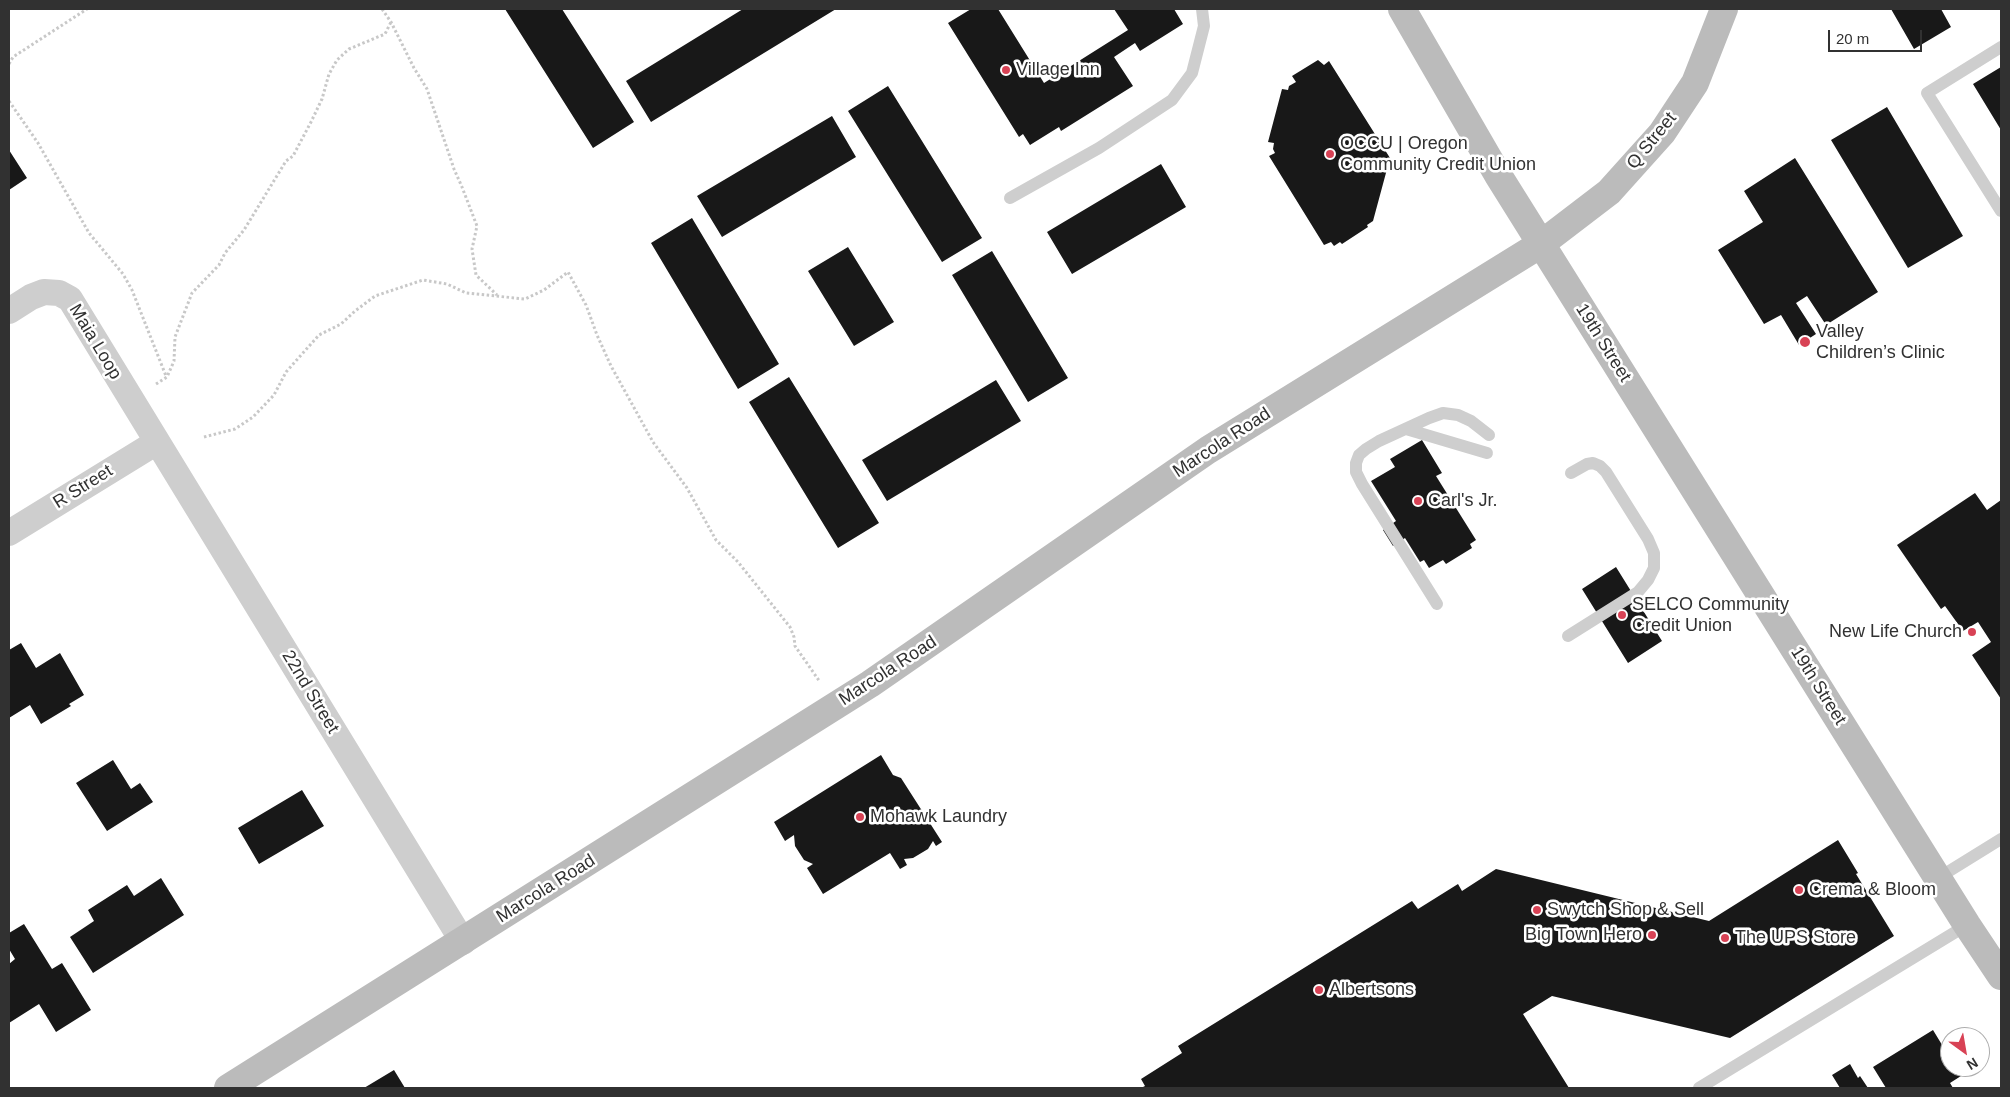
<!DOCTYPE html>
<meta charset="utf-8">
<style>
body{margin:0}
#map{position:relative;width:2010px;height:1097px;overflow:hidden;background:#fff;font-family:Arial,sans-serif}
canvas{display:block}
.frame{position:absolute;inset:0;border:10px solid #313131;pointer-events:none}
.north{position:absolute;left:1940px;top:1027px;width:50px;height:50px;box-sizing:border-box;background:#fff;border:1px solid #adadad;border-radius:50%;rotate:148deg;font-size:14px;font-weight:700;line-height:20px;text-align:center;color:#313131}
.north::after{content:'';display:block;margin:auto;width:18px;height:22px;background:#d84255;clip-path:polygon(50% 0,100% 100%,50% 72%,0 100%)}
.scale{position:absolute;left:1828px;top:30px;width:94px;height:22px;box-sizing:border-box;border:2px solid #313131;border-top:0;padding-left:6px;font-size:15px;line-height:18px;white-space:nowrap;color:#313131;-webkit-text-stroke:4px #fff;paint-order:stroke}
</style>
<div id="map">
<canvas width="2010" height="1097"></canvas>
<div class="frame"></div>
<div class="north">N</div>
<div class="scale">20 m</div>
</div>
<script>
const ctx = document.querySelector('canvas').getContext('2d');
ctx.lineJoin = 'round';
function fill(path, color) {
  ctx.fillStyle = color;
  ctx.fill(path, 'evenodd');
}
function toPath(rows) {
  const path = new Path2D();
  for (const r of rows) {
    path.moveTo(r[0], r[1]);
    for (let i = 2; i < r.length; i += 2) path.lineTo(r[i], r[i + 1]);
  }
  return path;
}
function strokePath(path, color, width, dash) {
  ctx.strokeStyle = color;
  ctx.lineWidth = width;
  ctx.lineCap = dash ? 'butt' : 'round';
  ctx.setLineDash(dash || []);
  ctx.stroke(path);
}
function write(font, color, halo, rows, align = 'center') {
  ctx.font = font + ' Arial,sans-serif';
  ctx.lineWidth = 5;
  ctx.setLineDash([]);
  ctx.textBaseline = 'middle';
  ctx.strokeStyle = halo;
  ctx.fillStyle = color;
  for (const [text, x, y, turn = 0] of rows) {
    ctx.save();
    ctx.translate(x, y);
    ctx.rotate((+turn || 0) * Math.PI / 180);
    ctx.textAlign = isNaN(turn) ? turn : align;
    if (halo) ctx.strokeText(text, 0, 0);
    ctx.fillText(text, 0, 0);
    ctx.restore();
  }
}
fill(toPath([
 [505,9,562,9,634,122,593,148],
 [743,9,836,9,651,122,626,81],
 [971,9,998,9,1044,83,1128,30,1114,9,1174,9,1183,24,1140,51,1135,43,1114,57,1133,86,1061,131,1059,127,1030,145,1023,134,1019,137,948,23],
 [1891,9,1941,9,1951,27,1914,49],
 [1318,60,1324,65,1329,61,1390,158,1373,221,1367,225,1368,227,1342,244,1340,242,1334,246,1331,242,1324,245,1269,156,1275,153,1273,149,1274,143,1268,142,1282,89,1288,90,1289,86,1296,82,1292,76],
 [2001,67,2001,130,1973,84],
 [888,86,982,238,942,262,848,111],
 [1887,107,1963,236,1908,268,1831,140],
 [832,116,856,157,722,237,697,196],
 [9,150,27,178,9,190],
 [1795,158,1878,292,1826,325,1807,296,1796,303,1816,334,1799,345,1781,315,1764,324,1718,250,1763,222,1744,191],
 [1161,164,1186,207,1072,274,1047,232],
 [692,218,779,364,738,389,651,243],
 [848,247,894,322,854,346,808,271],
 [992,251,1068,378,1028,402,952,275],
 [789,377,879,523,838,548,749,402],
 [996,380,1021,421,887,501,862,460],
 [1422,440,1442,473,1436,476,1476,540,1470,544,1472,548,1446,564,1443,560,1429,568,1424,560,1420,562,1405,538,1393,546,1383,530,1396,521,1371,481,1395,467,1390,459],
 [1975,493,1987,510,2001,500,2001,699,1972,655,1991,642,1978,622,1963,631,1945,606,1941,609,1897,545],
 [1616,567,1662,641,1628,663,1582,589],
 [21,643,36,668,60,653,84,695,69,704,71,706,41,724,30,705,9,718,9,650],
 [881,755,893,775,901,778,942,842,936,846,933,841,928,849,913,858,904,859,907,865,900,869,890,853,823,894,807,868,813,864,804,860,795,846,794,835,785,841,774,822],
 [113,760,131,789,140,783,153,802,107,831,76,783],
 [302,790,324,826,259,864,238,828],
 [1838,840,1858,873,1856,874,1894,936,1730,1038,1552,996,1523,1014,1569,1088,1141,1088,1145,1086,1141,1079,1182,1053,1178,1046,1412,901,1418,909,1458,884,1462,891,1496,869,1709,921],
 [161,878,184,915,93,973,70,937,94,921,88,910,127,885,134,896],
 [24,924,52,969,62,963,91,1010,56,1032,39,1004,9,1023,9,964,15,959,9,949,9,933],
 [1933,1030,1950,1058,1950,1067,1956,1067,1961,1076,1950,1083,1953,1088,1886,1088,1873,1067],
 [1850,1064,1858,1078,1860,1076,1868,1088,1840,1088,1832,1075],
 [394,1070,405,1088,364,1088]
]), '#181818');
strokePath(toPath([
 [382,9,391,22,414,68,427,89,454,169,462,187,477,226,472,249,476,275,497,295],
 [9,64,13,57,87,9],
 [9,101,38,143,89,233,123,274,132,290,166,376],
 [156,384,167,377,174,361,175,337,192,293,219,265,225,253,244,230,286,161,293,156,311,122,322,99,329,74,337,60,349,49,385,34,391,22],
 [204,437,235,429,253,417,274,395,286,372,319,335,341,324,355,311,375,296,423,280,447,284,466,293,525,299,544,290,568,272,586,305,597,335,611,366,653,442,687,488,716,540,738,562,790,627,794,637,795,646,820,682]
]), '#c8c8c8', 3, [2.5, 2.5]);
strokePath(toPath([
 [1010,198,1099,148,1172,100,1192,73,1204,26,1202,9],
 [2001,211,1927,93,2001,47],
 [1406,429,1487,453],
 [1437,604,1362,484,1356,472,1356,463,1359,455,1366,449,1379,441,1429,418,1443,413,1458,415,1471,421,1489,435],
 [1568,636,1638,592,1648,580,1654,568,1654,553,1648,539,1606,472,1600,466,1593,463,1587,464,1571,473],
 [1938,878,2001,839],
 [1699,1088,1967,925]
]), '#cecece', 12);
strokePath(toPath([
 [9,311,31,297,44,292,59,293,70,299,463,942],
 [9,533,157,442]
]), '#cecece', 26);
strokePath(toPath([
 [1402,9,1498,175,1967,925,2001,976],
 [228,1088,870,684,1208,450,1541,244,1609,192,1662,133,1695,83,1724,9]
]), '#bbb', 28);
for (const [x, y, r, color] of [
 [1006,70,5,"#d84255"],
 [1330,154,5,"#d84255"],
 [1805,342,6,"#d84255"],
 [1418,501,5,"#d84255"],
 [1622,615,5,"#d84255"],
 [1972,632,5,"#d84255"],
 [860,817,5,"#d84255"],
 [1799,890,5,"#d84255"],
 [1537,910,5,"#d84255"],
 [1652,935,5,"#d84255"],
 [1725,938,5,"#d84255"],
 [1319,990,5,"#d84255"]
]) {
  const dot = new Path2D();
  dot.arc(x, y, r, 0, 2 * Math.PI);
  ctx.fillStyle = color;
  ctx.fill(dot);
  strokePath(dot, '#fff', 2);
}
write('18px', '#313131', '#fff', [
 ["Village Inn",1016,70],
 ["OCCU | Oregon",1340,144],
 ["Community Credit Union",1340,165],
 ["Valley",1816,332],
 ["Children’s Clinic",1816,353],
 ["Carl's Jr.",1428,501],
 ["SELCO Community",1632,605],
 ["Credit Union",1632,626],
 ["New Life Church",1962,632,"right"],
 ["Mohawk Laundry",870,817],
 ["Crema & Bloom",1809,890],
 ["Swytch Shop & Sell",1547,910],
 ["Big Town Hero",1642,935,"right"],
 ["The UPS Store",1735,938],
 ["Albertsons",1329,990]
], 'left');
write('18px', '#313131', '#fff', [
 ["Q Street",1652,141,-51],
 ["Maia Loop",95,342,59],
 ["19th Street",1603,343,58],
 ["Marcola Road",1222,443,-33],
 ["R Street",83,487,-32],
 ["Marcola Road",888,671,-33],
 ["19th Street",1818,686,58],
 ["22nd Street",310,692,59],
 ["Marcola Road",546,889,-32]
]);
</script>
